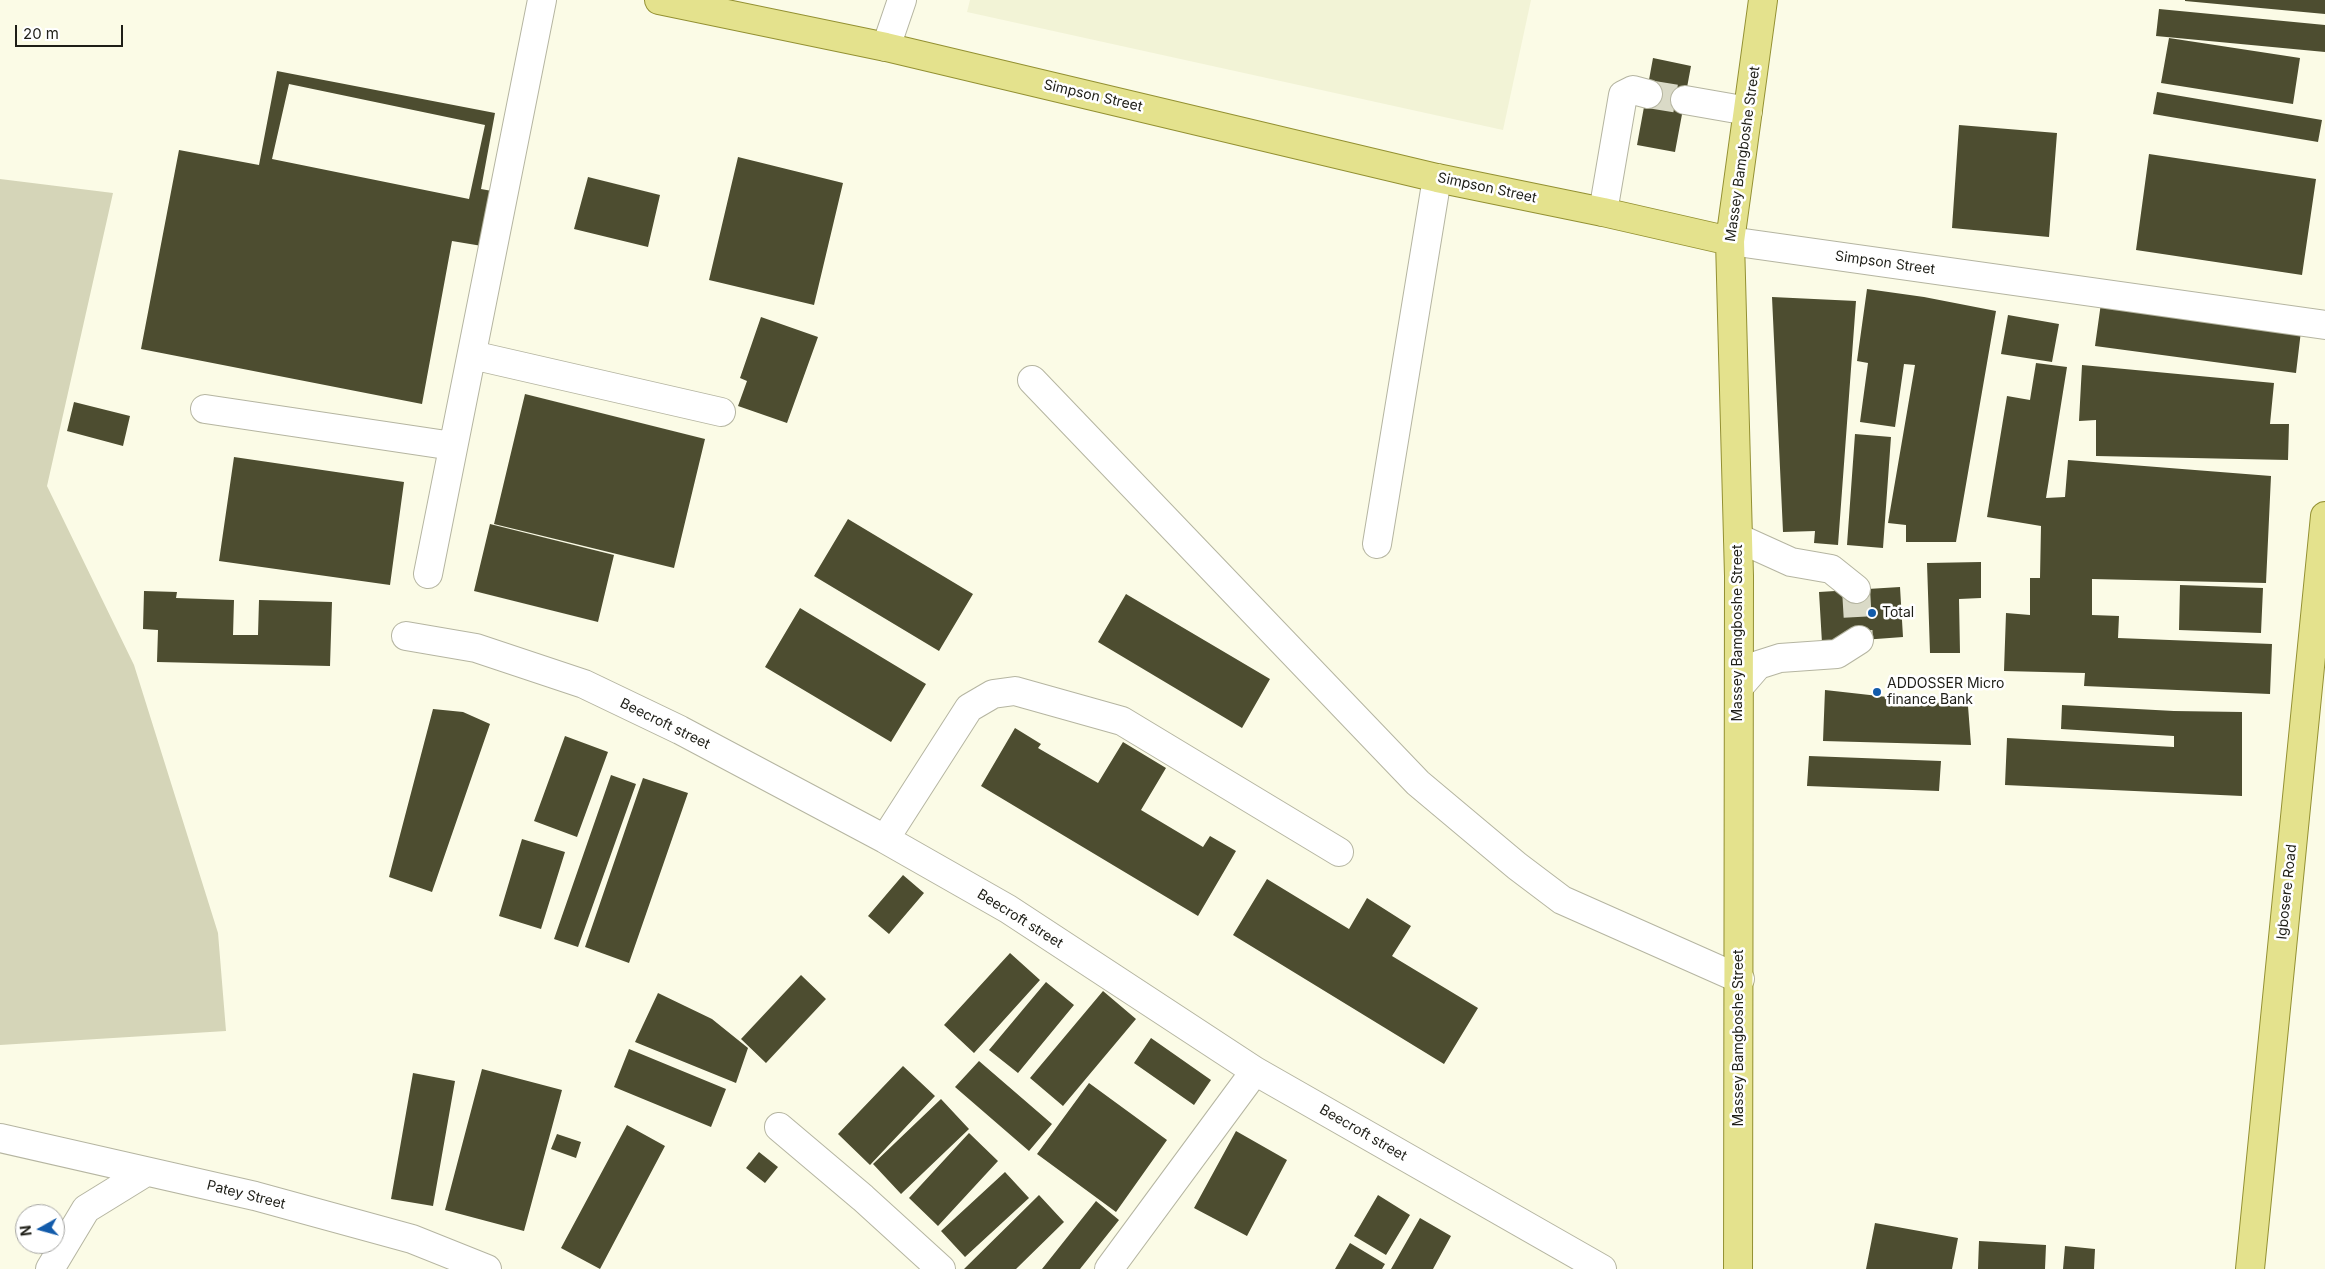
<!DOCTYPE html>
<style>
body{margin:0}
#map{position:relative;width:2325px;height:1269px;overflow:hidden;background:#fbfbe6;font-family:Inter,sans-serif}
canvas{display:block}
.north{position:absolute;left:15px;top:1204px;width:50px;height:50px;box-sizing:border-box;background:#fff;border:1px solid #a5a5a2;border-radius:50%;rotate:263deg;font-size:14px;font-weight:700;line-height:20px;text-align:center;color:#1e1e17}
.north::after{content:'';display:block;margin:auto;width:18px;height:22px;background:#125baa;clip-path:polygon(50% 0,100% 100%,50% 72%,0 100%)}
.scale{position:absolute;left:15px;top:25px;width:108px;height:22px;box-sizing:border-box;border:2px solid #1e1e17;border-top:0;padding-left:6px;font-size:15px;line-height:18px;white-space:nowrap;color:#1e1e17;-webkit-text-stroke:4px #fff;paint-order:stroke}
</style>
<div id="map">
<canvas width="2325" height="1269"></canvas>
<div class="north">N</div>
<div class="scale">20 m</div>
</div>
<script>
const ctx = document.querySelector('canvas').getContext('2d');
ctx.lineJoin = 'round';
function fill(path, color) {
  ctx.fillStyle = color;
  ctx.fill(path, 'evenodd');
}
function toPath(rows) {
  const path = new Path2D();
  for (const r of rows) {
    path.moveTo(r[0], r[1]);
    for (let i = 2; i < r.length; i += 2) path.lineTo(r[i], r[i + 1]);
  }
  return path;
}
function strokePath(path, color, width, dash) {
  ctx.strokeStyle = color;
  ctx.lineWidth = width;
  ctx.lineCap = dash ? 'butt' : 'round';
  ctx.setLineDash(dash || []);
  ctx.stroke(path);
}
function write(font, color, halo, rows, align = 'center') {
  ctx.font = font + ' Inter,sans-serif';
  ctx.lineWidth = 5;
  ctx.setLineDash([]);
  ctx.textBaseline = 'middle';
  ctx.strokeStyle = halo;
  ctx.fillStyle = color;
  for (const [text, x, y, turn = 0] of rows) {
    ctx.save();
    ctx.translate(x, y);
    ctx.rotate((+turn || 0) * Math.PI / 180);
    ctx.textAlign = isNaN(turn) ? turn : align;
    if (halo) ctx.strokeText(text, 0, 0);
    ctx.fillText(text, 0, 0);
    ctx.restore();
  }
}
fill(toPath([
 [970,0,1531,0,1503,130,967,12]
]), '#f2f3d6');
fill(toPath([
 [0,179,113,193,47,486,134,665,218,933,226,1031,0,1045]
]), '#d5d5b8');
fill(toPath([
 [2185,0,2325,0,2325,14,2185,1],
 [2159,9,2325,25,2325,52,2156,36],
 [2169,38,2300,58,2293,104,2161,83],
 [1653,58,1691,66,1675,152,1637,145],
 [277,71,495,113,481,189,492,191,482,246,452,241,422,404,141,349,179,150,259,165],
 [289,84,485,125,469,199,272,159],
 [2157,92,2322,120,2318,142,2153,114],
 [1959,125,2057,133,2049,237,1952,228],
 [2149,154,2316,179,2302,275,2136,250],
 [738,157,843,183,814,305,709,280],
 [588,177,660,195,648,247,574,229],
 [1867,289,1924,297,1996,311,1956,542,1906,542,1906,525,1888,523,1915,365,1904,364,1895,427,1860,422,1868,363,1857,361],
 [1772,297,1856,301,1838,545,1814,543,1815,531,1783,532],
 [2101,303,2301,331,2296,373,2095,346],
 [2008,315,2059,324,2052,362,2001,354],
 [761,317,818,337,787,423,738,406,747,381,740,378],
 [2036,363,2067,367,2046,498,2065,497,2068,460,2271,476,2266,583,2092,579,2092,615,2119,616,2118,638,2272,644,2270,694,2084,686,2085,673,2004,671,2006,613,2030,615,2030,578,2040,578,2041,526,1987,517,2007,396,2030,400],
 [2082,365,2274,383,2270,424,2289,424,2288,460,2096,456,2096,420,2079,421],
 [525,394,705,439,674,568,494,524],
 [74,402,130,416,123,446,67,431],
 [1855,434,1891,437,1883,548,1847,545],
 [234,457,404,482,390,585,219,561],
 [848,519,973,594,939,651,814,576],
 [490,524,614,555,598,622,474,591],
 [1981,562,1981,598,1959,599,1960,653,1930,653,1927,563],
 [2180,585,2263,588,2261,633,2179,630],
 [1900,587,1903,637,1822,643,1819,592],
 [144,591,177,592,176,598,234,600,233,635,258,635,259,600,332,602,330,666,157,662,158,630,143,629],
 [1126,594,1270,679,1242,728,1098,642],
 [800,608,926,684,891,742,765,667],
 [1825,690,1968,706,1971,745,1823,741],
 [2062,705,2174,711,2242,712,2242,796,2005,785,2007,738,2174,747,2174,736,2061,729],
 [433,709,463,712,490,724,432,892,389,877],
 [1015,728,1041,744,1038,748,1098,783,1123,742,1166,768,1141,810,1203,847,1210,836,1236,851,1198,916,981,786],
 [565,736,608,752,577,837,534,821],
 [1809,756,1941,761,1939,791,1807,786],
 [611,775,636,784,578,947,554,939],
 [643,778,688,793,629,963,585,947],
 [522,839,565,852,541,929,499,916],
 [903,875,924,893,889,934,868,916],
 [1267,879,1349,929,1367,898,1411,926,1392,956,1478,1008,1444,1064,1233,935],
 [1010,953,1040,980,974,1053,944,1025],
 [801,975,826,999,766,1063,741,1039],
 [1046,982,1074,1005,1018,1073,989,1050],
 [1103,991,1136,1019,1063,1106,1030,1078],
 [658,993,712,1019,748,1048,736,1083,635,1042],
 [1151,1038,1211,1080,1194,1105,1134,1063],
 [629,1049,726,1089,711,1127,614,1087],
 [979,1061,1052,1124,1029,1151,955,1087],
 [903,1066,935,1096,870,1165,838,1134],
 [482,1069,562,1090,524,1231,445,1210],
 [413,1073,455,1081,433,1206,391,1199],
 [1089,1083,1167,1140,1116,1212,1037,1154],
 [941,1099,969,1129,901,1194,873,1164],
 [627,1125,665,1146,600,1269,561,1248],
 [1236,1131,1287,1160,1247,1236,1194,1208],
 [969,1133,998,1161,938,1226,909,1198],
 [557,1134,581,1142,576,1158,551,1149],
 [759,1152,778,1167,765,1183,746,1168],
 [1005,1172,1029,1198,965,1257,941,1231],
 [1039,1195,1064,1222,1016,1269,964,1269],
 [1378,1195,1410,1215,1386,1255,1354,1236],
 [1096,1201,1119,1220,1080,1269,1042,1269],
 [1420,1218,1451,1236,1433,1269,1391,1269],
 [1875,1223,1958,1238,1952,1269,1866,1269],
 [1979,1241,2046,1245,2045,1269,1978,1269],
 [1350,1243,1385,1264,1382,1269,1335,1269],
 [2065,1246,2095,1249,2094,1269,2063,1269]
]), '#4d4d30');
strokePath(toPath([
 [1648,94,1685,100],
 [1856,589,1859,640]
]), '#dadac7', 28, [28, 14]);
const minor = toPath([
 [886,47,902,0],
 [1685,100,1748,111],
 [1603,212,1623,95,1633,90,1648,94],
 [1730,241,2325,325],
 [472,355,721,412],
 [1032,380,1418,783,1517,866,1562,900,1740,979],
 [205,409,453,446],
 [1738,538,1791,562,1831,569,1856,589],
 [1377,544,1437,178],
 [428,574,542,0],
 [406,636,476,648,584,684,680,730,885,839,1008,909,1255,1071,1602,1269],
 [1739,687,1758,665,1780,658,1837,654,1859,640],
 [885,839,969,708,993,694,1015,691,1122,721,1339,852],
 [779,1127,863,1198,941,1269],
 [0,1138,255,1196,412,1239,487,1269],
 [50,1269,86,1209,146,1172],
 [1109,1269,1255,1071]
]);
const major = toPath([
 [659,0,886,47,1437,178,1603,212,1730,241],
 [1738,1269,1739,576,1730,241,1763,0],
 [2250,1269,2325,516]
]);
strokePath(minor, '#b5b5a1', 30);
strokePath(major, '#939032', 30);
strokePath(minor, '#fff', 28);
strokePath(major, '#e4e28d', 28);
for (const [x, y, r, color] of [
 [1872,613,5,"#125baa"],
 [1877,692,5,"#125baa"]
]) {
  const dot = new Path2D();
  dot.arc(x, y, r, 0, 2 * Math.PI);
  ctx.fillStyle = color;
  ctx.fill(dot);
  strokePath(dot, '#fff', 2);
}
write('14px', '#1e1e17', '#fff', [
 ["Simpson Street",1093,96,13],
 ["Massey Bamgboshe Street",1743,154,-82],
 ["Simpson Street",1487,188,12],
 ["Simpson Street",1885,263,8],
 ["Massey Bamgboshe Street",1738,633,-90],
 ["Beecroft street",665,724,26],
 ["Igbosere Road",2287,892,-84],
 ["Beecroft street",1020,919,32],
 ["Massey Bamgboshe Street",1739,1038,-90],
 ["Beecroft street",1363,1133,30],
 ["Patey Street",246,1195,14]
]);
write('14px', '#1e1e17', '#fff', [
 ["Total",1882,613],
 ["ADDOSSER Micro",1887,684],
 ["finance Bank",1887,700]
], 'left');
</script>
